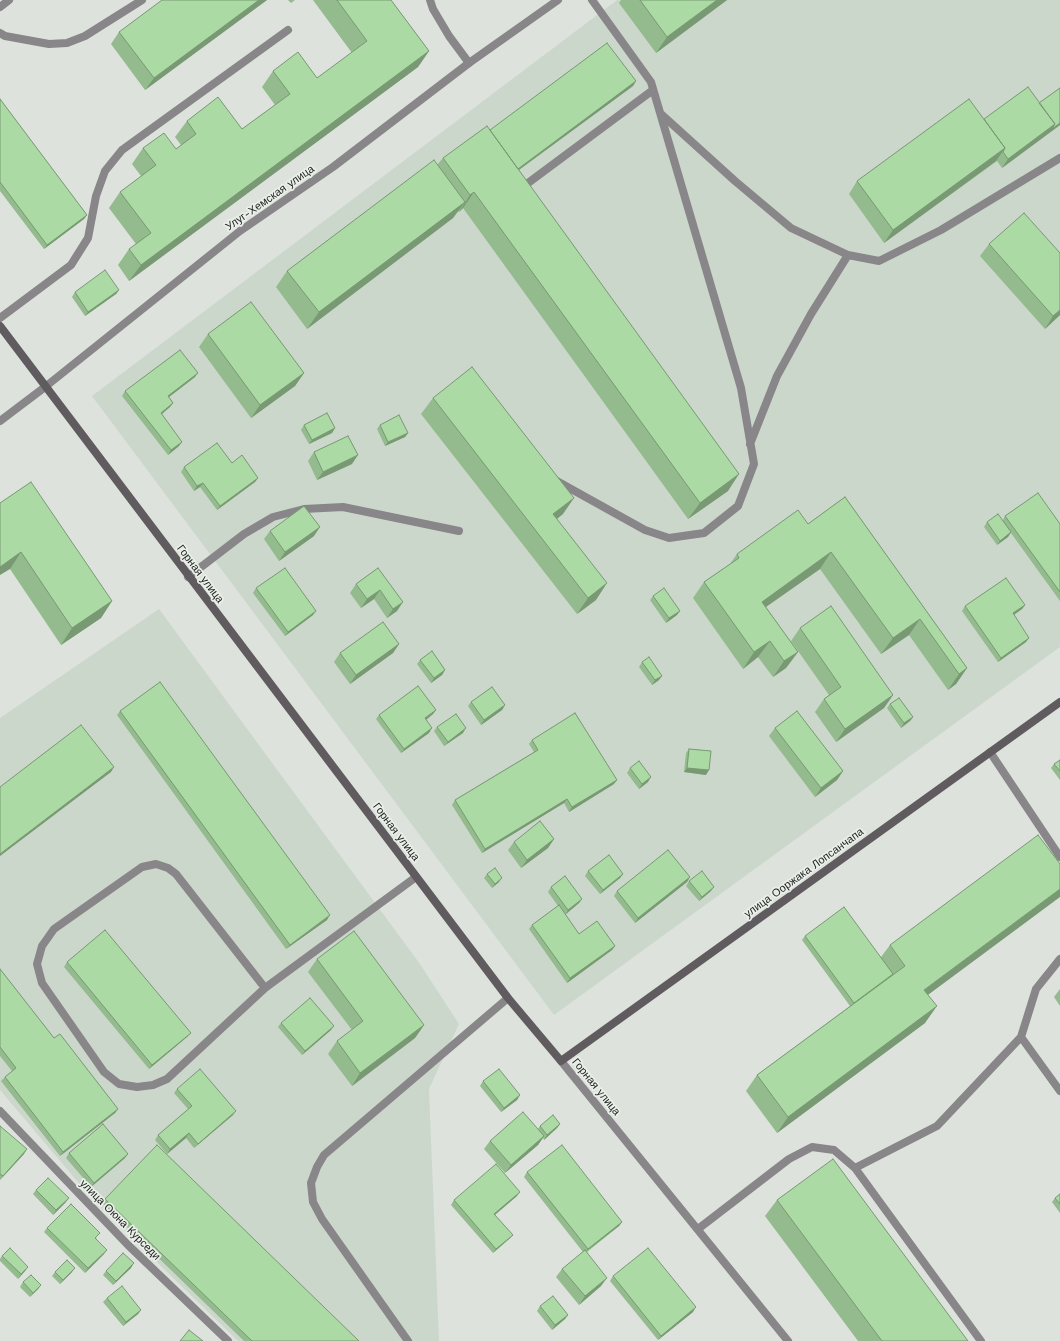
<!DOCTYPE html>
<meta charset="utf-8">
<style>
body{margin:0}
canvas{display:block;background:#dde2dc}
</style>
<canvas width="1060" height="1341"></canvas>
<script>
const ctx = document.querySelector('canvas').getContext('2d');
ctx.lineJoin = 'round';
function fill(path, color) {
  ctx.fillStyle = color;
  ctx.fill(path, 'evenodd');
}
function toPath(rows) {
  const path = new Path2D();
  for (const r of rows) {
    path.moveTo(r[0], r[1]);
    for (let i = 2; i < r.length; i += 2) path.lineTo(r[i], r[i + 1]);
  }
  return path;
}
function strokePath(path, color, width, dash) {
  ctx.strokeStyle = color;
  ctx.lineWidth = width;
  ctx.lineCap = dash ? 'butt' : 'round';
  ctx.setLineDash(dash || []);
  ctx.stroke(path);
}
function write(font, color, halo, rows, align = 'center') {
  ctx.font = font + ' "Work Sans",sans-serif';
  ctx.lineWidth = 3.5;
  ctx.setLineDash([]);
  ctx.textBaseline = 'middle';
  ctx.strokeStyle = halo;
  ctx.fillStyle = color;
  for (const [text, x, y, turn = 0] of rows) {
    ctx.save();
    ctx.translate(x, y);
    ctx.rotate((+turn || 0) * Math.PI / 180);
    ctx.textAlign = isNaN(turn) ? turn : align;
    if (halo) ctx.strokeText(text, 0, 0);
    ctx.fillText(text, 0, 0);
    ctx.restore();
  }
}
fill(toPath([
 [617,0,1060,0,1060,647,554,1015,92,396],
 [159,609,420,964,459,1024,429,1089,439,1341,238,1341,94,1201,0,1090,0,718]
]), '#ccd7cb');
strokePath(toPath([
 [430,0,433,9,449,36,469,63],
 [0,7,9,0],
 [0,33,5,36,49,44,67,43,85,36,142,0],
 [661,114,735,181,791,228,848,255,879,261,941,230,1060,158],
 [524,186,653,90],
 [0,318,71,265,88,238,96,196,105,171,122,150,288,30],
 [750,444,777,376,811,314,848,255],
 [555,480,645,530,669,538,704,533,738,506,754,464,741,388,651,82,592,0],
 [188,577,244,534,273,517,304,509,343,507,459,531],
 [265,988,176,874,168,868,156,864,142,867,54,929,42,946,37,964,42,983,104,1072,119,1084,137,1087,153,1085,167,1079,265,988,416,877],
 [1021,1037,1060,1091],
 [855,1168,981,1341],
 [698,1229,789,1159,812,1147,834,1150,855,1168,937,1126,1021,1037,1036,989,1060,959],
 [408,1341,322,1219,313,1202,311,1183,317,1167,324,1155,508,998]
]), '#888688', 8);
strokePath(toPath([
 [0,421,45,387,240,231,333,167,469,63,558,0],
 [990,752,1060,857],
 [561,1061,788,1341],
 [0,1111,128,1245,228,1341]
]), '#888688', 8);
strokePath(toPath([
 [0,326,508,998,561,1061,1060,702]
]), '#5f5b5e', 8);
fill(toPath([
 [267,0,145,90,111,44,119,32],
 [288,0,295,0,291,3],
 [313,0,391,0,429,51,418,67,129,281,118,265,129,249,136,244,109,208,120,192,141,176,132,164,143,148,176,149,181,145,175,137,187,121,242,129,275,105,262,87,273,71,317,78,352,53],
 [621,0,727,0,656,53,619,3],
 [636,81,633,86,519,170,728,491,688,519,463,208,459,212,458,211,453,218,307,329,276,287,287,271,437,165,443,158,490,130],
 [1060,88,1060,125,1002,168,997,161,884,243,849,194,857,181,984,119,1039,103],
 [0,99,87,215,84,219,44,249,0,191],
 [989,244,1060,315,1045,329,980,256],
 [119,290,116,294,85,316,72,297,75,292],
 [208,334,304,373,295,386,251,418,199,347],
 [195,377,169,397,173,403,170,407,162,414,179,446,168,455,122,396,125,391],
 [433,398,563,514,557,519,596,600,577,614,421,414],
 [304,425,335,428,332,433,309,444,301,430],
 [380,425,408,433,405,437,385,446,377,429],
 [314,452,352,464,317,480,308,461],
 [232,463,258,478,255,482,217,510,200,487,194,491,181,472,184,467],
 [845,497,967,668,956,684,948,690,909,635,881,654,820,569,766,607,798,652,786,668,773,677,758,657,743,669,693,598,704,582,730,564,737,554,808,524],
 [0,503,112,601,101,618,61,645,10,569],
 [1005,516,1060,524,1060,601,1011,533,1008,537,997,545,984,527,987,522,1003,520],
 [270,531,314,536,279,561,264,539],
 [378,568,397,611,387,618,374,599,361,608,350,593,356,584],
 [256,588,313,615,285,636,253,593],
 [653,596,677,615,666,623,650,600],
 [1025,605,1022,609,1014,615,1026,642,998,662,962,611,965,606],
 [800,628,893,695,884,708,836,742,815,712,824,699,829,695,791,641],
 [399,644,393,653,350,684,334,662,340,653],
 [420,660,445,670,442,675,431,683,417,664],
 [642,662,659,680,652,685,639,667],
 [471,702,505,705,502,710,481,725,468,706],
 [890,704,913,717,910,721,901,728,887,708],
 [436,710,433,714,426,720,429,733,401,753,376,719,379,715],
 [120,711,327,920,286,949,117,715],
 [437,727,463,733,444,746,434,731],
 [775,728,843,771,837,780,815,797,769,736],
 [532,740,614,784,569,812,564,803,482,853,452,805,455,800,534,752,529,744],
 [689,749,706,775,684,772,686,753],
 [1060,760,1060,780,1051,768,1054,764],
 [630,768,648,782,639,789,627,773],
 [554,839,548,848,521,868,508,850,514,842],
 [588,871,623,874,620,878,600,894,585,876],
 [487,874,499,882,492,888,484,878],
 [690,877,687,882,635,923,614,896,617,891],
 [689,881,711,891,699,901,686,886],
 [551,887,582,899,579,903,565,914,579,934,615,946,612,950,567,983,529,929,532,925,558,906,548,892],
 [805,936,881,957,890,945,928,995,925,1023,777,1133,746,1091,757,1075,850,1006,802,940],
 [317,959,424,1025,415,1038,352,1086,328,1054,337,1041,352,1030,308,972],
 [67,962,191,1033,187,1037,149,1069,64,967],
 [0,969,54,1038,118,1109,115,1113,60,1156,1,1081,5,1077,12,1071,0,1056],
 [1060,989,1060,1006,1054,997],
 [281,1023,331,1030,302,1055,278,1027],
 [483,1081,520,1095,517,1100,501,1112,480,1086],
 [177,1089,233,1115,194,1148,186,1138,167,1154,155,1140,158,1135,188,1109,174,1093],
 [560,1124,557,1128,544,1140,543,1138,538,1145,505,1173,484,1149,490,1141,538,1129,540,1126],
 [0,1126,24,1154,0,1180],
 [69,1153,125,1158,91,1187,66,1158],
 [527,1172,622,1222,619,1226,587,1252,601,1286,579,1305,556,1277,562,1269,583,1252,524,1177],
 [36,1190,66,1202,53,1215,33,1194],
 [1060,1194,1060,1213,1052,1202,1055,1198],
 [517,1196,495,1215,513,1235,509,1239,493,1253,451,1205,454,1200],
 [105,1199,359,1341,244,1341,102,1203],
 [777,1200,968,1341,858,1341,765,1216],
 [47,1228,97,1238,96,1239,104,1254,85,1273,44,1232],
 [2,1256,28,1267,25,1271,18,1279,0,1261,0,1259],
 [131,1268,113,1285,103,1275,106,1271],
 [55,1272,72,1272,60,1284,52,1276],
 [613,1276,693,1312,658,1340,610,1281],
 [23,1282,41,1285,38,1289,30,1297,20,1287],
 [107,1298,141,1310,138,1314,123,1326,103,1302],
 [540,1306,568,1315,565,1319,552,1330,537,1311]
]), '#93bb8d');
fill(toPath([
 [259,0,267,0,145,90,154,78],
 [717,0,727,0,656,53,667,37],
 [429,51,418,67,129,281,141,265],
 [636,81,633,86,505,180,508,176],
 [1060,123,1060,125,1002,168,1008,159,1055,124],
 [1005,148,996,161,884,243,893,230],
 [474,192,463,208,459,212,470,195],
 [465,202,453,218,307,329,319,312],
 [87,215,84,219,44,249,47,245],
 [119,290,116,294,85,316,88,312],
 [1060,310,1060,315,1045,329,1053,316],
 [198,373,195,377,165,400,168,396],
 [304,373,295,386,251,418,260,405],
 [173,403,170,407,158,417,161,413],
 [335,428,332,433,309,444,312,440],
 [408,433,405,437,385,446,388,442],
 [182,442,179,446,168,455,171,450],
 [358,455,352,464,317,480,323,472],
 [739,474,728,491,688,519,700,503],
 [258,478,255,482,217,510,220,506],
 [203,483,200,487,194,491,197,486],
 [574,498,563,514,542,530,553,514],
 [320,527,314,536,279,561,285,552],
 [1011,532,1008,537,997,545,1000,541],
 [21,552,10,569,0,575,0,567],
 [831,552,820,569,750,618,762,602],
 [607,583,596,600,577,614,588,598],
 [380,590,374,599,361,608,367,599],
 [112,601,101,618,61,645,72,628],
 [403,602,397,611,387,618,393,609],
 [1025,605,1022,609,1009,618,1013,613],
 [316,611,313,615,285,636,288,632],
 [680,611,677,615,666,623,669,618],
 [920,619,909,635,881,654,893,638],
 [1029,638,1026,642,998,662,1001,658],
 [770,641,758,657,743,669,754,652],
 [399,644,393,653,350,684,356,675],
 [798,652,786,668,773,677,784,661],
 [967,668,956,684,948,690,959,674],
 [445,670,442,675,431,683,434,678],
 [662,676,659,680,652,685,655,680],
 [893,695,884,708,836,742,845,729],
 [505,705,502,710,481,725,484,720],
 [436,710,433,714,422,723,425,718],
 [913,717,910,721,901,728,904,723],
 [432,728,429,733,401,753,404,749],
 [466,728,463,733,444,746,448,742],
 [114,767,111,772,0,856,0,854],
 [687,768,709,770,706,775,684,772],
 [843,771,837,780,815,797,821,788],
 [651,777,648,782,639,789,642,784],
 [617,780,614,784,569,812,572,807],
 [567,799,564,803,482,853,485,849],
 [554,839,548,848,521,868,527,860],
 [623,874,620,878,600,894,603,890],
 [690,877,687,882,635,923,638,918],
 [502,878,499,882,492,888,495,884],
 [714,887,711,891,699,901,702,897],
 [1060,889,1060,897,913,1006,924,990],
 [582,899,579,903,565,915,568,910],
 [330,915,327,920,286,949,290,945],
 [615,946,612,950,567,983,570,978],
 [937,1006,925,1023,777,1133,788,1117],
 [424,1025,415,1038,352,1086,360,1073],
 [334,1026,331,1030,302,1055,305,1051],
 [191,1033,187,1037,149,1069,152,1065],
 [520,1095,517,1100,501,1112,504,1108],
 [118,1109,115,1113,60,1156,63,1152],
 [236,1111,233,1115,194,1148,198,1144],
 [560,1124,557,1128,544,1140,547,1135],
 [189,1133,186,1138,167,1154,170,1149],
 [544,1136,538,1145,505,1173,511,1165],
 [27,1149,24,1154,0,1180,3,1176],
 [128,1154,125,1158,91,1187,94,1183],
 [520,1192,517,1196,491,1218,494,1214],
 [69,1198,66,1202,53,1215,56,1210],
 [622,1222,619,1226,584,1253,588,1249],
 [513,1235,509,1239,493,1253,496,1249],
 [107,1250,104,1254,85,1273,88,1268],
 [134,1263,131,1268,113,1285,116,1281],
 [28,1267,25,1271,18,1279,21,1274],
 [75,1268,72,1272,60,1284,63,1280],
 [607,1278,601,1286,579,1305,585,1296],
 [41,1285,38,1289,30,1297,33,1293],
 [696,1307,693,1312,658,1340,661,1336],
 [141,1310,138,1314,123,1326,126,1322],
 [568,1315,565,1319,552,1330,555,1325]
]), '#789973');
const building = toPath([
 [162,0,259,0,154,78,119,32,162,0],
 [337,0,391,0,429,51,141,265,129,249,151,233,120,192,156,165,143,148,164,133,176,149,196,134,187,121,218,97,242,129,290,94,273,71,298,52,317,78,367,41,337,0],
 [640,0,717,0,667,37,640,0],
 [607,43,636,81,518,169,490,130,607,43],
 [1028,87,1055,124,1008,159,1003,152,1005,148,984,119,1028,87],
 [1060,88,1060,123,1052,129,1055,124,1039,103,1060,88],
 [0,99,87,215,47,245,0,182,0,99],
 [969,99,1005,148,893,230,857,181,969,99],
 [487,126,739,474,700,503,474,192,470,195,443,158,487,126],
 [434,160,465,202,319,312,287,271,434,160],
 [1024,213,1060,253,1060,310,1053,316,989,244,1024,213],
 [105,270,119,290,88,312,75,292,105,270],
 [251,302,304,373,260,405,208,334,251,302],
 [180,350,198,373,168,396,173,403,161,413,182,442,171,450,125,391,180,350],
 [472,367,574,498,553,514,607,583,588,598,433,398,472,367],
 [327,413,335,428,312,440,304,425,327,413],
 [399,415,408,433,388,442,380,425,399,415],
 [348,436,358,455,323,472,314,452,348,436],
 [217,443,232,463,242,455,258,478,220,506,203,483,197,486,184,467,217,443],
 [31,482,112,601,72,628,21,552,0,567,0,503,31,482],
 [1038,493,1060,524,1060,592,1005,516,1038,493],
 [845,497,967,668,959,674,920,619,893,638,831,552,762,602,798,652,784,661,770,641,754,652,704,582,739,558,737,554,798,510,808,524,845,497],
 [304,506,320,527,285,552,270,531,304,506],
 [998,514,1011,532,1000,541,987,522,998,514],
 [285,568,316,611,288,632,256,588,285,568],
 [378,568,403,602,393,609,380,590,367,599,356,584,378,568],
 [1006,578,1025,605,1013,613,1029,638,1001,658,965,606,1006,578],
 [664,588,680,611,669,618,653,596,664,588],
 [831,606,893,695,845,729,824,699,841,687,800,628,831,606],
 [383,622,399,644,356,675,340,653,383,622],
 [432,651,445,670,434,678,420,660,432,651],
 [649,657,662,676,655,680,642,662,649,657],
 [160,682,330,915,290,945,120,711,160,682],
 [418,686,436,710,425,718,432,728,404,749,379,715,418,686],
 [492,687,505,705,484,720,471,702,492,687],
 [899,698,913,717,904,723,890,704,899,698],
 [797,711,843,771,821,788,775,728,797,711],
 [575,713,617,780,572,807,567,799,485,849,455,800,538,750,532,740,575,713],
 [456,714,466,728,448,742,437,727,456,714],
 [81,725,114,767,0,854,0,787,81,725],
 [689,749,711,751,709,770,687,768,689,749],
 [1060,760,1060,771,1054,764,1060,760],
 [639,761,651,777,642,784,630,768,639,761],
 [540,821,554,839,527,860,514,842,540,821],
 [1038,835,1060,864,1060,889,924,990,937,1006,788,1117,757,1075,905,966,890,945,1038,835],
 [668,850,690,877,638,918,617,891,668,850],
 [609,855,623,874,603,890,588,871,609,855],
 [495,868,502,878,495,884,487,874,495,868],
 [702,871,714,887,702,897,689,881,702,871],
 [565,876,582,899,568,910,551,887,565,876],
 [559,905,579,934,597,921,615,946,570,978,532,925,559,905],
 [844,907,893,974,854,1003,805,936,844,907],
 [105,930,191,1033,152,1065,67,962,105,930],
 [354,931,424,1025,360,1073,337,1041,363,1021,317,959,354,931],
 [0,969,54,1038,60,1034,118,1109,63,1152,5,1077,16,1068,0,1047,0,969],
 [310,998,334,1026,305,1051,281,1023,310,998],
 [200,1069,236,1111,198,1144,189,1133,170,1149,158,1135,192,1106,177,1089,200,1069],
 [499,1069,520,1095,504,1108,483,1081,499,1069],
 [523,1112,544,1136,511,1165,490,1141,523,1112],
 [553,1115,560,1124,547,1135,540,1126,553,1115],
 [103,1124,128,1154,94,1183,69,1153,103,1124],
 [0,1126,27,1149,3,1176,0,1174,0,1126],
 [157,1145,359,1341,252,1341,105,1199,157,1145],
 [562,1145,622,1222,588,1249,527,1172,562,1145],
 [833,1159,968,1341,882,1341,777,1200,833,1159],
 [496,1164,520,1192,494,1214,513,1235,496,1249,454,1200,496,1164],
 [48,1178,69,1198,56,1210,36,1190,48,1178],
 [1060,1194,1060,1204,1055,1198,1060,1194],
 [71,1204,100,1233,95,1238,107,1250,88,1268,47,1228,71,1204],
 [10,1248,28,1267,21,1274,2,1256,10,1248],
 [648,1248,696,1307,661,1336,613,1276,648,1248],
 [585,1250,607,1278,585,1296,562,1269,585,1250],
 [123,1253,134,1263,116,1281,106,1271,123,1253],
 [67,1260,75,1268,63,1280,55,1272,67,1260],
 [31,1275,41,1285,33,1293,23,1282,31,1275],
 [122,1286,141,1310,126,1322,107,1298,122,1286],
 [553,1296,568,1315,555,1325,540,1306,553,1296],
 [189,1330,203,1341,180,1341,189,1330]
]);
fill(building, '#abdaa4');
strokePath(building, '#789973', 1);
write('11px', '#1e201e', '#eaefe9', [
 ["Улуг-Хемская улица",270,198,-35],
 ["Горная улица",200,574,53],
 ["Горная улица",396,832,53],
 ["улица Ооржака Лопсанчапа",804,873,-36],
 ["Горная улица",596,1087,51],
 ["улица Оюна Курседи",120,1220,45]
]);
</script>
